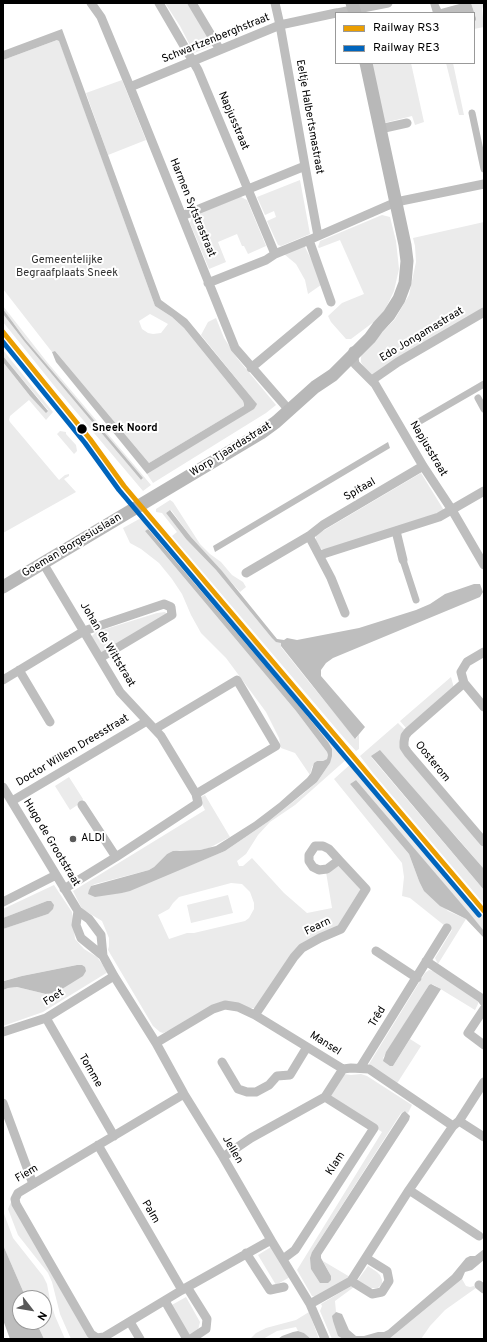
<!DOCTYPE html>
<meta charset="utf-8">
<style>
body{margin:0}
#map{position:relative;width:487px;height:1342px;overflow:hidden;background:#fff;font-family:Overpass,sans-serif}
canvas{display:block}
.frame{position:absolute;inset:0;border:4px solid #000;pointer-events:none}
.legend{position:absolute;left:335px;top:12px;width:140px;height:52px;box-sizing:border-box;background:#fff;border:1px solid #999;margin:0;padding:5px 7px;list-style:none;font-size:12px;color:#000}
.legend li{display:flex;align-items:center;gap:8px;height:20px}
.legend b{width:20px;border:1px solid #999}
.north{position:absolute;left:12px;top:1290px;width:40px;height:40px;box-sizing:border-box;background:#fff;border:1px solid #999;border-radius:50%;rotate:121deg;font-size:11px;font-weight:700;line-height:16px;text-align:center;color:#000}
.north::after{content:'';display:block;margin:auto;width:14px;height:18px;background:#595959;clip-path:polygon(50% 0,100% 100%,50% 72%,0 100%)}
</style>
<div id="map">
<canvas width="487" height="1342"></canvas>
<div class="frame"></div>
<ul class="legend">
<li><b style="height:5px;background:#eb9e00"></b>Railway RS3</li>
<li><b style="height:5px;background:#0065bd"></b>Railway RE3</li>
</ul>
<div class="north">N</div>
</div>
<script>
const ctx = document.querySelector('canvas').getContext('2d');
ctx.lineJoin = 'round';
function fill(path, color) {
  ctx.fillStyle = color;
  ctx.fill(path, 'evenodd');
}
function toPath(rows) {
  const path = new Path2D();
  for (const r of rows) {
    path.moveTo(r[0], r[1]);
    for (let i = 2; i < r.length; i += 2) path.lineTo(r[i], r[i + 1]);
  }
  return path;
}
function strokePath(path, color, width, dash) {
  ctx.strokeStyle = color;
  ctx.lineWidth = width;
  ctx.lineCap = dash ? 'butt' : 'round';
  ctx.setLineDash(dash || []);
  ctx.stroke(path);
}
function write(font, color, halo, rows, align = 'center') {
  ctx.font = font + ' Overpass,sans-serif';
  ctx.lineWidth = 4;
  ctx.setLineDash([]);
  ctx.textBaseline = 'middle';
  ctx.strokeStyle = halo;
  ctx.fillStyle = color;
  for (const [text, x, y, turn = 0] of rows) {
    ctx.save();
    ctx.translate(x, y);
    ctx.rotate((+turn || 0) * Math.PI / 180);
    ctx.textAlign = isNaN(turn) ? turn : align;
    if (halo) ctx.strokeText(text, 0, 0);
    ctx.fillText(text, 0, 0);
    ctx.restore();
  }
}
fill(toPath([
 [165,3,187,3,205,31,212,46,194,53,180,26],
 [471,3,484,3,482,9,484,27,474,29,474,22,476,18],
 [57,40,59,40,155,306,172,317,184,328,243,401,244,404,244,406,149,463,55,351,52,352,3,289,3,60],
 [150,314,168,324,161,333,153,334,148,333,142,329,139,321],
 [371,63,411,63,424,122,415,125,412,116,384,123],
 [446,63,453,63,464,115,459,115],
 [122,80,146,140,108,155,86,93],
 [300,180,310,234,281,246,278,245,267,221,276,217,274,211,265,215,257,197],
 [240,195,241,197,247,200,266,246,248,254,244,246,242,246,237,234,218,242,226,262,209,269,190,223,192,217,192,215],
 [382,215,390,217,396,241,399,269,394,291,385,310,375,321,351,339,346,339,331,322,328,316,342,303,364,294,340,240,319,248,318,247,320,241],
 [484,222,484,310,373,377,364,367,361,362,361,358,362,350,375,340,395,319,409,295,416,262,415,246,413,238],
 [304,245,320,277,321,285,308,294,305,280,296,264,284,254],
 [3,306,47,362,151,485,143,491,56,388,3,322,3,314,24,341,141,480,143,479,25,339,3,309],
 [216,318,224,338,237,358,276,405,266,413,153,483,147,474,256,406,256,403,201,335,208,322],
 [3,350,53,412,46,420,29,400,10,416,9,420,10,422,59,480,65,475,69,474,69,476,64,479,76,492,3,533,3,362,30,396,46,412,48,410,3,356],
 [60,431,66,432,66,434,76,445,77,451,74,454,57,434],
 [421,473,445,512,326,550,319,548,316,543,316,535],
 [170,500,173,502,200,544,210,554,221,562,232,575,243,582,246,587,240,592,191,537,171,510,166,513,186,539,216,570,258,621,281,643,281,647,309,682,356,739,359,734,359,749,356,751,345,739,172,536,177,532,162,513,156,512,156,509],
 [141,518,144,522,147,520,258,648,346,754,345,755,348,758,295,805,270,822,258,835,246,854,237,861,239,866,243,866,252,858,284,893,307,913,332,908,326,872,338,864,361,890,338,926,308,940,256,1008,249,1008,236,1004,163,1033,160,1032,153,1026,108,950,109,946,109,938,102,921,82,909,73,891,205,810,199,798,205,795,230,837,209,848,200,850,180,850,167,854,154,867,149,870,95,884,91,886,89,890,122,893,225,851,269,821,303,794,317,782,330,763,328,742,300,707,148,529,145,531,296,711,327,752,328,755,327,759,323,761,317,761,312,767,310,775,295,753,281,748,279,738,266,712,226,658,201,633,191,615,182,594,172,579,159,563,141,549,130,543,123,528],
 [231,883,242,884,250,892,254,903,254,909,249,918,245,921,194,933,187,933,169,939,158,915,169,909,173,903,179,897],
 [165,612,168,615,106,652,101,652,92,639,92,636,96,632,157,613],
 [451,677,454,688,406,728,400,721],
 [398,723,405,730,403,752,484,848,484,869,454,834,371,757,484,890,484,904,373,773,360,756],
 [353,762,484,917,484,931,356,780,350,784,409,854,419,881,448,911,466,919,438,964,435,958,452,930,445,926,410,898,402,896,404,877,402,863,334,779],
 [69,777,83,799,82,802,70,810,55,786],
 [54,885,72,912,75,939,84,949,97,957,108,972,43,1012,3,1026,3,990,8,988,17,987,46,994,77,965,22,976,3,981,3,929,48,914,47,901,3,918,3,909],
 [228,895,233,913,191,923,187,905],
 [429,970,434,971,478,1001,478,1004,475,1010,434,985,431,984,429,985,383,1058,393,1066,410,1039,421,1046,396,1085,370,1068,369,1064,425,973],
 [344,1074,351,1075,361,1074,367,1076,412,1105,408,1113,405,1111,401,1113,312,1252,331,1276,323,1261,350,1277,316,1297,312,1296,297,1270,382,1132,329,1098],
 [11,1202,91,1339,71,1339,60,1314,52,1282,48,1273,18,1235,8,1209],
 [3,1211,13,1238,43,1276,47,1284,50,1300,55,1316,65,1339,44,1339,36,1322,44,1322,44,1298,26,1298,3,1245],
 [271,1247,290,1277,276,1285,258,1255],
 [368,1266,377,1272,380,1275,382,1280,382,1284,378,1288,370,1288,357,1281],
 [462,1279,466,1286,470,1287,474,1286,476,1288,445,1310,430,1326,421,1339,389,1339],
 [351,1286,354,1287,335,1301,336,1312,334,1314,338,1336,343,1339,332,1339,320,1311,322,1306,321,1304],
 [186,1297,200,1322,198,1330,187,1337,170,1306],
 [309,1312,319,1339,311,1339,304,1333,298,1331,296,1327,277,1331,263,1339,250,1339,256,1333,266,1328,296,1320]
]), '#ebebeb');
fill(toPath([
 [430,3,438,3,441,9,463,3,471,3,476,18,476,20,474,22,474,13,433,13],
 [62,29,161,300,187,319,257,404,256,406,254,409,147,474,56,362,52,352,55,351,149,463,244,406,244,404,243,401,184,328,172,317,155,306,59,41,57,40,3,60,3,51],
 [3,309,25,339,143,478,141,480,24,341,3,314],
 [3,356,48,411,46,413,30,396,3,362],
 [484,380,484,388,420,425,417,419],
 [388,442,390,448,215,552,213,546],
 [170,510,191,537,222,571,277,639,284,640,287,638,297,640,359,628,416,610,430,604,445,594,474,584,480,584,483,592,480,597,333,658,326,663,321,670,321,676,365,727,355,739,281,646,281,643,276,642,272,638,216,570,186,539,166,513],
 [148,529,300,707,328,742,332,749,332,756,330,763,317,782,269,821,225,851,130,891,122,893,95,897,88,894,89,890,91,886,149,870,154,867,167,854,173,851,200,850,216,846,254,822,279,803,307,778,311,773,314,763,317,761,323,761,327,759,328,755,327,752,296,711,145,531],
 [380,750,484,869,484,890,371,756],
 [356,780,471,915,484,931,484,938,466,919,440,906,424,891,419,881,409,854,350,784],
 [47,901,51,901,54,905,53,909,48,914,3,929,3,918],
 [77,965,82,965,85,967,86,971,83,976,62,989,52,993,46,994,17,987,8,988,3,990,4,981,22,976],
 [431,984,441,989,393,1066,390,1066,383,1061,386,1052,429,985],
 [405,1111,410,1116,409,1120,321,1255,321,1258,331,1276,331,1280,328,1283,320,1283,311,1269,310,1258,312,1252,402,1113],
 [3,1245,26,1298,20,1298,20,1322,36,1322,44,1339,10,1339,3,1320],
 [484,1249,484,1260,472,1270,465,1272,462,1279,389,1339,343,1339,338,1336,333,1321,332,1316,336,1312,342,1314,349,1330,356,1336,364,1336,378,1332,384,1332,388,1330,452,1275,466,1258,470,1256,475,1256],
 [298,1331,304,1333,311,1339,278,1339,282,1336,293,1332]
]), '#bebebe');
strokePath(toPath([
 [472,113,484,169],
 [478,398,484,409],
 [403,560,416,600]
]), '#bebebe', 7);
strokePath(toPath([
 [91,3,101,17,130,87,235,348,289,410],
 [159,3,198,70,275,254],
 [192,3,220,50],
 [275,3,280,25,305,166,318,236],
 [337,13,388,3],
 [130,87,280,25,336,13],
 [380,129,407,123],
 [182,216,305,166],
 [309,240,396,202,484,184],
 [208,283,266,260,275,254,309,240,331,302],
 [353,351,355,364,375,384,423,466,452,510,484,565],
 [251,368,318,312],
 [372,380,398,362,484,312],
 [396,531,403,560],
 [309,536,331,578,345,613],
 [320,555,439,517,484,491],
 [43,563,120,692,161,736,196,794,198,803,116,857,82,805],
 [246,573,309,536,323,525,423,466],
 [484,652,467,662,461,672,464,683,484,707],
 [19,670,50,722],
 [3,680,84,631,164,604,171,607,172,615,100,658],
 [464,683,408,732,405,736,404,742,404,747,408,753,484,842],
 [155,729,237,680,276,746,196,794],
 [3,787,78,911,89,919,101,935,103,956,114,976,156,1043,184,1094,223,1157,271,1240,310,1304,325,1339],
 [12,801,147,721],
 [64,889,116,857],
 [3,902,56,875],
 [78,911,76,925,81,938,103,956],
 [376,951,417,978],
 [426,961,481,998,484,1002],
 [484,1009,468,1033,484,1045],
 [255,1015,294,957,302,948,320,938,341,929,366,889,339,860,327,869,319,870,313,867,309,861,309,855,315,846,323,846,329,849,339,860],
 [46,1018,114,1136],
 [3,1032,46,1018,114,976],
 [156,1043,213,1009,225,1005,238,1007,255,1015,343,1069,351,1068,369,1069,453,1126,409,1190,351,1281,310,1304],
 [222,1062,238,1089,247,1092,256,1092,269,1085,277,1076,290,1075,307,1047],
 [360,1068,447,928],
 [184,1094,18,1193,15,1199,16,1204,91,1334,97,1338,104,1337,182,1290,271,1240],
 [3,1103,33,1184],
 [459,1121,484,1137],
 [453,1126,459,1121,484,1082],
 [98,1145,182,1290],
 [223,1157,251,1138,325,1097,343,1069],
 [409,1190,479,1236],
 [246,1253,270,1290,284,1287],
 [283,1259,295,1250,374,1128,325,1097],
 [351,1281,372,1294,382,1292,389,1281,387,1271,366,1258],
 [479,1285,484,1289],
 [187,1287,207,1319,206,1329,191,1339],
 [165,1301,187,1339],
 [130,1322,140,1339]
]), '#bebebe', 9);
strokePath(toPath([
 [352,3,355,13],
 [3,587,261,433,276,422,315,387,333,375,370,338,378,327,389,315,399,299,405,283,407,261,405,245,366,63]
]), '#b8b8b8', 13);
strokePath(toPath([
 [3,332,90,439,124,486,484,911]
]), '#eb9e00', 5);
strokePath(toPath([
 [3,342,85,443,119,490,479,915]
]), '#0065bd', 5);
for (const [x, y, r, color] of [
 [82,429,5.5,"#000"],
 [73,839,4,"#595959"]
]) {
  const dot = new Path2D();
  dot.arc(x, y, r, 0, 2 * Math.PI);
  ctx.fillStyle = color;
  ctx.fill(dot);
  strokePath(dot, '#fff', 1.5);
}
write('11px', '#000', '#fff', [
 ["Schwartzenberghstraat",216,39,-22],
 ["Eeltje Halbertsmastraat",309,117,80],
 ["Napjusstraat",233,121,67],
 ["Harmen Sytstrastraat",192,208,68],
 ["Edo Jongamastraat",422,335,-31],
 ["Napjusstraat",428,449,59],
 ["Worp Tjaardastraat",231,450,-32],
 ["Spitaal",360,490,-30],
 ["Goeman Borgesiuslaan",72,546,-31],
 ["Johan de Wittstraat",107,645,59],
 ["Doctor Willem Dreesstraat",73,751,-31],
 ["Oosterom",432,762,51],
 ["Hugo de Grootstraat",51,843,59],
 ["Fearn",318,927,-26],
 ["Foet",54,998,-32],
 ["Trêd",378,1017,-58],
 ["Mansel",325,1044,32],
 ["Tomme",90,1071,60],
 ["Jellen",232,1150,59],
 ["Klam",336,1164,-57],
 ["Fiem",27,1174,-31],
 ["Palm",150,1212,60]
]);
write('11px', '#323232', '#fff', [
 ["Gemeentelijke",67,261],
 ["Begraafplaats Sneek",67,274]
]);
write('bold 11px', '#000', '#fff', [
 ["Sneek Noord",92,429]
], 'left');
write('11px', '#000', '#fff', [
 ["ALDI",81,839]
], 'left');
</script>
